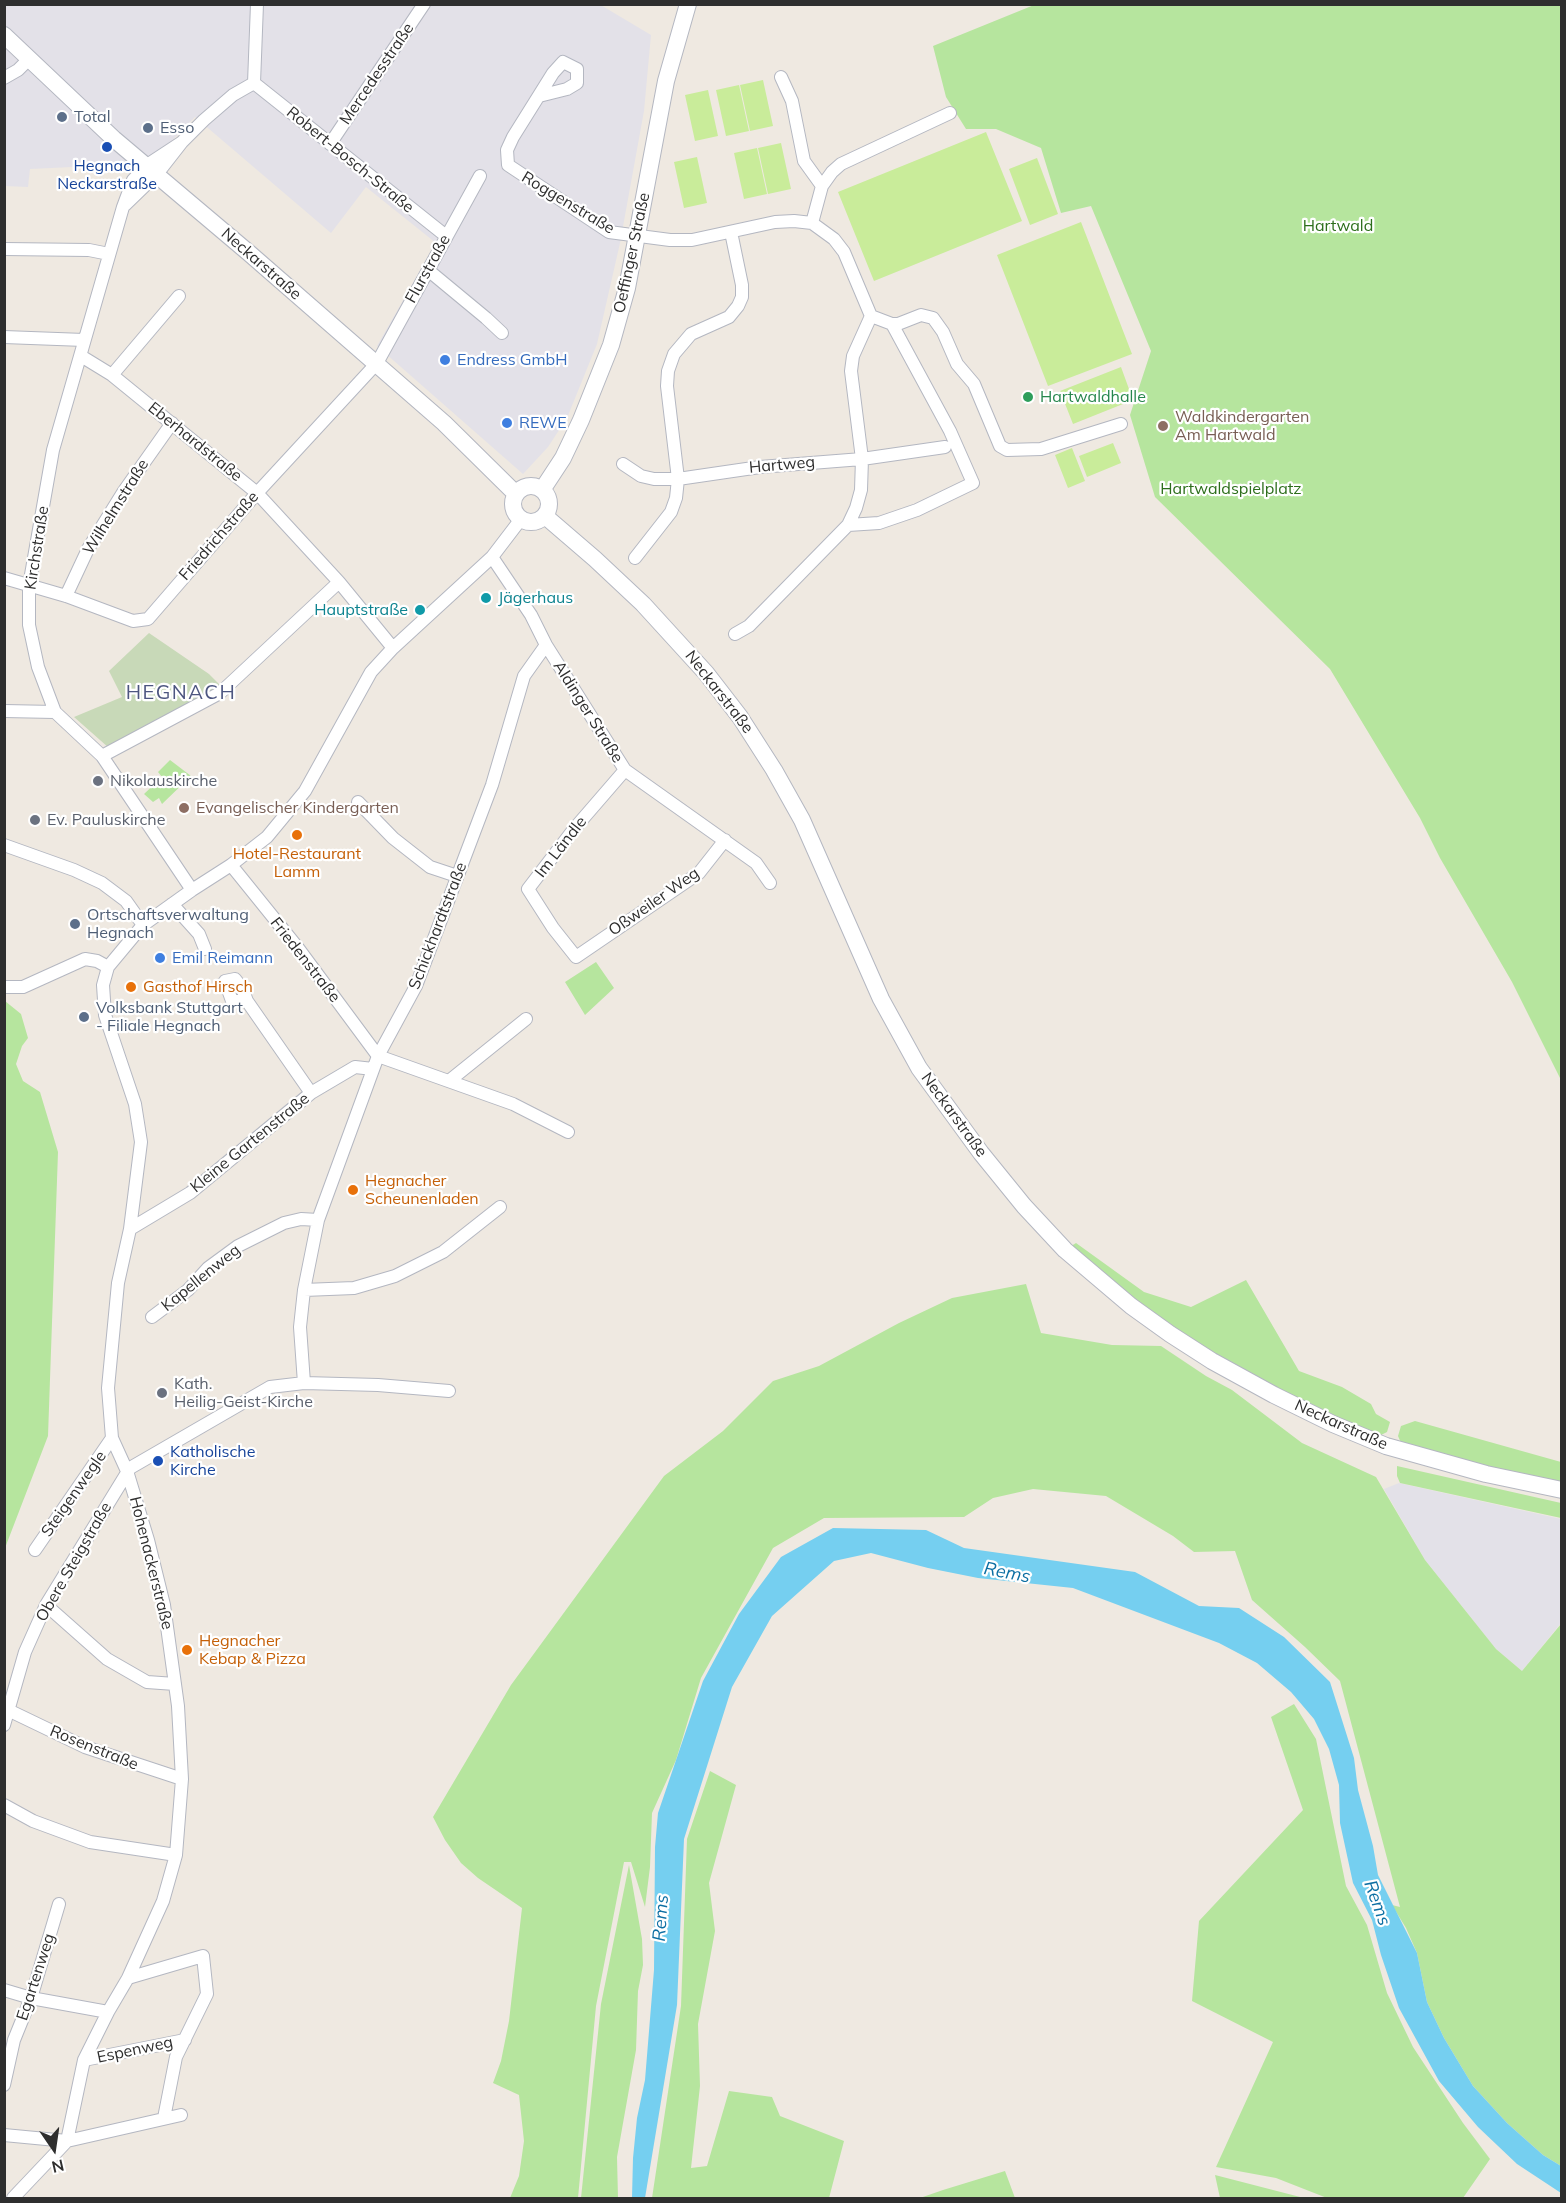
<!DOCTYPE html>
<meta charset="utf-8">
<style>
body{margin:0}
#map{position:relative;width:1566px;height:2203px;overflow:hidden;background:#efe9e1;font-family:Mulish,sans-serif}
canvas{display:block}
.frame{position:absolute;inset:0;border:6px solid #2e2e2e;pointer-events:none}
.north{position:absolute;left:24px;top:2119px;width:60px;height:60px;-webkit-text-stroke:4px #fff;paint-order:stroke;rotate:167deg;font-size:16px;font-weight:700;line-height:24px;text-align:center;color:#2e2e2e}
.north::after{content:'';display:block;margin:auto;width:21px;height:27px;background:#2e2e2e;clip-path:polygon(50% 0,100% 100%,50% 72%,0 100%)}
</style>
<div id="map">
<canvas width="1566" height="2203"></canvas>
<div class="frame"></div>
<div class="north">N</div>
</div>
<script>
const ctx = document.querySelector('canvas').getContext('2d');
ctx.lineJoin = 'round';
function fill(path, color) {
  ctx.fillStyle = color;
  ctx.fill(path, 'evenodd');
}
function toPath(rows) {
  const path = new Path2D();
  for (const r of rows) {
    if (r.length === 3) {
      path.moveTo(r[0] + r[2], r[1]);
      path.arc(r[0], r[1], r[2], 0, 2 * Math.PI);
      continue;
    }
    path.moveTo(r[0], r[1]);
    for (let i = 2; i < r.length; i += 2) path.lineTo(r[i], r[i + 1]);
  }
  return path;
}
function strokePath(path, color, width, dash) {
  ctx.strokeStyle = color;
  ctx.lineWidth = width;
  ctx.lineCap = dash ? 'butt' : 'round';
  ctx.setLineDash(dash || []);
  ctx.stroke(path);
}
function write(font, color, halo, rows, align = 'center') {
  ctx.font = font + ' Mulish,sans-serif';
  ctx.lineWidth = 4.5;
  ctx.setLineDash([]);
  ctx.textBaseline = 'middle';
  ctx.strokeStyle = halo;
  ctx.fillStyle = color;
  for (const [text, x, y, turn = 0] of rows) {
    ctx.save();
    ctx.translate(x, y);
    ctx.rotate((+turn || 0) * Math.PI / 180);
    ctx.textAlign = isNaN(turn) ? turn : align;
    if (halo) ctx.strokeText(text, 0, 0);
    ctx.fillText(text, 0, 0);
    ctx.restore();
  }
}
fill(toPath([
 [599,4,651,35,644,111,620,243,597,344,567,418,548,447,523,474,377,346,436,243,366,187,331,233,195,117,156,157,115,165,30,169,28,187,5,186,5,5],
 [1399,1483,1561,1519,1561,1623,1522,1671,1496,1649,1425,1560,1384,1489]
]), '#e3e1e8');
fill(toPath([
 [1034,5,1561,5,1561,1080,1512,982,1440,858,1420,818,1330,669,1155,497,1130,415,1151,351,1091,206,1061,213,1041,148,996,129,966,129,946,97,933,46],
 [170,760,191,776,162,804,159,798,153,802,144,794,162,777,158,772],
 [596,962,614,988,585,1015,565,982],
 [5,1001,21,1014,28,1038,22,1046,16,1064,23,1081,40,1092,58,1152,48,1436,5,1548],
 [1076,1243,1144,1292,1191,1307,1246,1280,1299,1371,1342,1387,1371,1404,1376,1414,1390,1422,1387,1432,1381,1435,1336,1417,1212,1361,1065,1250],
 [1026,1284,1041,1333,1112,1345,1161,1346,1206,1376,1232,1390,1302,1443,1376,1477,1425,1560,1496,1649,1522,1671,1561,1624,1561,2166,1543,2155,1507,2123,1473,2086,1444,2038,1427,2002,1417,1953,1406,1928,1392,1905,1400,1907,1340,1681,1305,1647,1252,1600,1235,1551,1194,1552,1173,1536,1106,1496,1033,1489,993,1498,964,1517,824,1518,773,1548,701,1678,676,1760,652,1813,650,1867,645,1907,631,1862,624,1862,596,2006,578,2198,510,2198,519,2176,524,2141,519,2095,493,2083,501,2061,509,2021,522,1908,478,1878,461,1863,445,1840,433,1817,511,1685,664,1476,723,1431,773,1381,819,1366,899,1323,952,1298],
 [1415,1421,1561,1462,1561,1490,1405,1452,1398,1436,1401,1426],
 [1397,1466,1561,1503,1561,1518,1400,1483,1397,1476],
 [1294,1704,1316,1739,1346,1886,1367,1925,1387,1993,1413,2047,1463,2123,1490,2159,1463,2198,1327,2198,1276,2178,1216,2167,1273,2042,1192,2001,1199,1921,1303,1810,1271,1717],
 [710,1771,736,1785,709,1883,715,1931,698,2024,700,2086,691,2168,707,2166,729,2091,772,2097,780,2116,844,2141,829,2198,652,2198,681,2006,687,1839],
 [629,1865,642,1939,643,1965,638,1991,636,2050,617,2157,618,2198,581,2198,601,2004],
 [1005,2171,1015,2198,920,2198,943,2190],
 [1215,2175,1304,2198,1220,2198]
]), '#b6e59e');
fill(toPath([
 [149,633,209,674,220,685,217,693,109,748,74,717,122,697,109,671]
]), '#c8d9b8');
fill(toPath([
 [763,80,773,126,750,131,740,85],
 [739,85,749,131,726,136,716,90],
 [708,90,718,136,695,141,685,95],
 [986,132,1022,221,874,281,838,192],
 [781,143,791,189,768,194,758,148],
 [757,148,767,194,744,199,734,153],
 [697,157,707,203,684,208,674,162],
 [1037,158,1058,214,1030,225,1009,169],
 [1081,222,1132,354,1048,386,997,255],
 [1121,367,1133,400,1073,424,1060,391],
 [1113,443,1121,463,1087,477,1079,456],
 [1072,448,1085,481,1068,488,1055,455]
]), '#c9ec9a');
fill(toPath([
 [833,1528,926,1530,964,1548,1135,1572,1199,1606,1239,1608,1284,1637,1330,1682,1354,1758,1358,1790,1373,1846,1378,1875,1417,1953,1427,2002,1444,2038,1473,2086,1507,2123,1543,2155,1561,2166,1561,2193,1517,2164,1478,2127,1439,2081,1399,2008,1381,1955,1372,1920,1353,1883,1340,1823,1339,1785,1329,1749,1314,1719,1291,1692,1257,1663,1219,1643,1073,1588,978,1578,928,1568,871,1553,834,1561,772,1616,732,1687,684,1839,677,2005,645,2198,632,2198,633,2158,637,2118,645,2080,654,1970,655,1847,658,1813,703,1681,739,1614,781,1557]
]), '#75cff0');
const street = toPath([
 [781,77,792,101,804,161,822,186],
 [4,78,18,70,29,59],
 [254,83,446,236],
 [254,83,257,4],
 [539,96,567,89,577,83,577,69,563,62,553,73,513,137,507,150,508,165,609,232,670,240,692,240,775,222,794,221,812,223,834,239,844,252,871,316,892,324,898,324,921,315,933,318,943,332,957,364,974,384,1000,446,1007,450,1041,449,1121,424],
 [182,142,147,165,133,180,123,207,53,450,29,586,29,625,38,667,55,712,102,756,192,890],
 [330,144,424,4],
 [125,205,157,174,182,142,204,120,233,95,254,83],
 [812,223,822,186,832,172,841,164,950,113],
 [4,249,89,250,109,254],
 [428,270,486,318,502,333],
 [4,337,84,340],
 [81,356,112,375,257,493,339,582,393,648],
 [112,375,179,296],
 [623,464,641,476,654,479,678,479,760,467,862,459,945,447],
 [848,525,879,523,917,510,973,483,950,431,892,324],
 [492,557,531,615,546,645,625,770,756,863,770,883],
 [635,558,671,512,676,498,678,479,667,386,668,371,674,354,691,334,729,317,738,306,742,297,742,285,731,232],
 [4,578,66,596,133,621,148,619,257,493,377,363,480,176],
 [66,596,88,549,124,491,172,423],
 [735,634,749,626,848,525,856,508,861,490,862,459,851,371,853,356,871,316],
 [4,711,55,712],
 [102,756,220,693,339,582],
 [625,770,574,829,528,889,553,928,576,957,699,873,725,840],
 [358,802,393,838,430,867,457,876],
 [4,845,74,870,102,883,126,901,143,925],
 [231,865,298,948,378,1056,513,1104,568,1132],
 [172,904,199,934,205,949],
 [4,987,23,987,85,959,97,961,108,967],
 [247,1001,232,1001,225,981,235,979,242,988,247,1001,311,1093],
 [449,1081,526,1019],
 [130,1229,190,1193,311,1093,355,1067,373,1069],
 [304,1290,354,1288,395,1276,443,1252,500,1207],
 [152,1317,188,1290,208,1268,238,1246,284,1223,301,1219,318,1220],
 [304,1383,300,1327,304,1290,318,1220,378,1056,416,986,492,785,524,676,546,645],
 [35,1550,112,1438],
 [46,1605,107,1659,147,1682,175,1684],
 [8,1710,85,1747,182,1779],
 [4,1725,25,1652,46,1605,130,1468,270,1387,304,1383,378,1385,449,1391],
 [4,1805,33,1821,90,1842,176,1855],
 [128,1978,203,1956,207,1994,176,2057,164,2118],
 [4,1990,31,1998,108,2012],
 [84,2060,185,2040],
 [4,2085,14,2040,31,1998,59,1904],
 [4,2135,67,2141,181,2115],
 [13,2198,67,2141,84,2060,108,2012,128,1978,163,1901,176,1855,182,1779,178,1706,164,1605,148,1540,127,1471,112,1438,108,1388,118,1283,130,1229,141,1142,135,1104,105,1015,103,985,108,967,143,925,192,890,231,865,267,837,305,791,371,672,393,648,492,557,521,519]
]);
const secondary = toPath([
 [4,35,114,139,249,253,444,423,516,494],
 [531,504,18],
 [542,490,563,458,581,420,611,345,627,288,666,81,688,4],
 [545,516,595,559,643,604,706,673,740,717,774,770,802,820,881,999,919,1068,981,1153,1024,1206,1065,1250,1131,1306,1170,1334,1212,1361,1274,1395,1333,1424,1386,1446,1486,1474,1562,1490]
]);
strokePath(street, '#b4b7c1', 14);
strokePath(secondary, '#b4b7c1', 18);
strokePath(street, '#fff', 12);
strokePath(secondary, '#fff', 16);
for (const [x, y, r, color] of [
 [62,117,6,"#5c6f8a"],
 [148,128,6,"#5c6f8a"],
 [107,147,6,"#1a4fb4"],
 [445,360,6,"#3f7fe0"],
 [1028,397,6,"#2e9e5b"],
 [507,423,6,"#3f7fe0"],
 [1163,426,6,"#8d6e63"],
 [486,598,6,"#0f9aa8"],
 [420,610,6,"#0f9aa8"],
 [98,781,6,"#6b7280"],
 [184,808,6,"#8d6e63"],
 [35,820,6,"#6b7280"],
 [297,835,6,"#e8710a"],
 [75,924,6,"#5c6f8a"],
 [160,958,6,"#3f7fe0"],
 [131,987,6,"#e8710a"],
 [84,1017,6,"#5c6f8a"],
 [353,1190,6,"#e8710a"],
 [162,1393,6,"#6b7280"],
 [158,1461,6,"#1a4fb4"],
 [187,1650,6,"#e8710a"]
]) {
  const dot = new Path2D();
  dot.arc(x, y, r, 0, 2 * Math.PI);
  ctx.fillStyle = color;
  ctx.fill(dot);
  strokePath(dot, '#fff', 2);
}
write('16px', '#2e2e2e', '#fff', [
 ["Mercedesstraße",377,74,-56],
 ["Robert-Bosch-Straße",350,160,39],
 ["Roggenstraße",568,203,31],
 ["Oeffinger Straße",632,253,-78],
 ["Neckarstraße",261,264,41],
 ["Flurstraße",428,269,-61],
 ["Eberhardstraße",195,442,39],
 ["Hartweg",782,465,-5],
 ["Wilhelmstraße",116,507,-58],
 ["Friedrichstraße",219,536,-49],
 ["Kirchstraße",37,548,-81],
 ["Neckarstraße",719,692,52],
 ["Aldinger Straße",588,712,58],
 ["Im Ländle",561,847,-52],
 ["Oßweiler Weg",654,902,-35],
 ["Schickhardtstraße",438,926,-69],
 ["Friedenstraße",305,960,52],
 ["Neckarstraße",954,1115,54],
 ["Kleine Gartenstraße",250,1143,-39],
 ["Kapellenweg",201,1278,-39],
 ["Neckarstraße",1341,1425,24],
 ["Steigenwegle",74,1494,-55],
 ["Obere Steigstraße",74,1562,-60],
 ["Hohenackerstraße",151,1563,76],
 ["Rosenstraße",94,1748,22],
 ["Egartenweg",36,1977,-72],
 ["Espenweg",135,2050,-12]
]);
write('16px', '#4e5e75', '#fff', [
 ["Total",74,117],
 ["Esso",160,128],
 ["Ortschaftsverwaltung",87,915],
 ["Hegnach",87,933],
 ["Volksbank Stuttgart",96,1008],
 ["- Filiale Hegnach",96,1026]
], 'left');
write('16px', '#164399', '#fff', [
 ["Hegnach",107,166],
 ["Neckarstraße",107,184],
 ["Katholische",170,1452,"left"],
 ["Kirche",170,1470,"left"]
]);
write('16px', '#2c6e1b', '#fff', [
 ["Hartwald",1338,226],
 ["Hartwaldspielplatz",1231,489]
]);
write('16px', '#366cbe', '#fff', [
 ["Endress GmbH",457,360],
 ["REWE",519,423],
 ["Emil Reimann",172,958]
], 'left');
write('16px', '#27864d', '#fff', [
 ["Hartwaldhalle",1040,397]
], 'left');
write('16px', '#785e54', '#fff', [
 ["Waldkindergarten",1175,417],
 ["Am Hartwald",1175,435],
 ["Evangelischer Kindergarten",196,808]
], 'left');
write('16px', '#0d838f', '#fff', [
 ["Jägerhaus",498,598],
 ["Hauptstraße",408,610,"right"]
], 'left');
write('16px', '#5b616d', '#fff', [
 ["Nikolauskirche",110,781],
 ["Ev. Pauluskirche",47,820],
 ["Kath.",174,1384],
 ["Heilig-Geist-Kirche",174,1402]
], 'left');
write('16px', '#c56008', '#fff', [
 ["Hotel-Restaurant",297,854,"center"],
 ["Lamm",297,872,"center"],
 ["Gasthof Hirsch",143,987],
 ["Hegnacher",365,1181],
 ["Scheunenladen",365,1199],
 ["Hegnacher",199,1641],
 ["Kebap & Pizza",199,1659]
], 'left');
write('italic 18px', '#0d6fa3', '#fff', [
 ["Rems",1007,1573,11],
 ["Rems",1377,1903,70],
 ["Rems",661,1918,-86]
]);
ctx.letterSpacing = '1.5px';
write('20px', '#4d5680', '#fff', [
 ["HEGNACH",181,693]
]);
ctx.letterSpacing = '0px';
</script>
